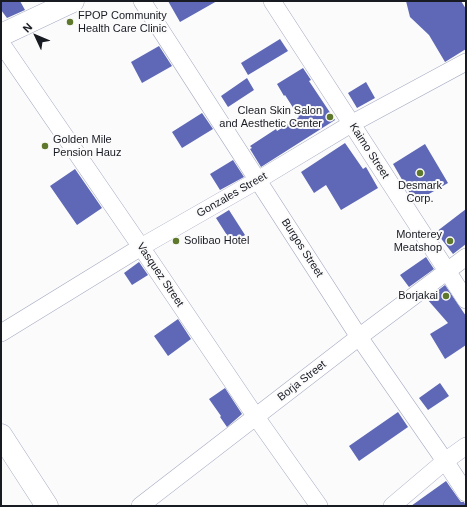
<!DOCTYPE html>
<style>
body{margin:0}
#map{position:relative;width:467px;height:507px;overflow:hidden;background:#fbfbfb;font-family:Arial,sans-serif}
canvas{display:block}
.frame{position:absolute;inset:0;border:2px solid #191b23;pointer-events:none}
.north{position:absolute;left:16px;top:16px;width:40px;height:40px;-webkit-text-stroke:3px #fbfbfb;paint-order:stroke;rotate:314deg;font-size:11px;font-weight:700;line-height:16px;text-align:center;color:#191b23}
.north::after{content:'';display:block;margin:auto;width:14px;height:18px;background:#191b23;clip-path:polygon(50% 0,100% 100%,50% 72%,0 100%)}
</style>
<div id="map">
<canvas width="467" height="507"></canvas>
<div class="frame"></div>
<div class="north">N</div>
</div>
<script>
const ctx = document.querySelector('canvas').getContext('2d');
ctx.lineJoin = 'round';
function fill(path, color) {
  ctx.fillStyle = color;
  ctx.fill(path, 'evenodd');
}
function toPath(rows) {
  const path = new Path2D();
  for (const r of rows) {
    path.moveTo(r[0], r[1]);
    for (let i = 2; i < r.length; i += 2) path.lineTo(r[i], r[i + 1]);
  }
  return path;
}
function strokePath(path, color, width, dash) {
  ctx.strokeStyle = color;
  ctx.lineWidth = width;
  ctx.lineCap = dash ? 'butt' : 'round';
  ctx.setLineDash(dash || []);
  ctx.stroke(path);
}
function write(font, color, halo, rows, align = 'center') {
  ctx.font = font + ' Arial,sans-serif';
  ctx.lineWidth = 4;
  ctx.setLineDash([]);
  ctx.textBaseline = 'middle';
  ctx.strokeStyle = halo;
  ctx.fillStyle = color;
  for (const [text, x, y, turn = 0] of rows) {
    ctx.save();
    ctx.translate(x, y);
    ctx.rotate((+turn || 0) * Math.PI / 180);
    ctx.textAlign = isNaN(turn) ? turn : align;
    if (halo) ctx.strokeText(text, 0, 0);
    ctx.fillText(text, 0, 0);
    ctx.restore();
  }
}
fill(toPath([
 [1,1,20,1,25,10,7,18,1,10],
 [168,1,217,1,180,22],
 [406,1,461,1,466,9,466,49,445,62,429,35,410,17],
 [280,39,288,51,248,75,241,63],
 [159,46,172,66,142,83,131,62],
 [303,68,311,80,309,81,335,120,261,167,250,149,252,148,250,146,276,129,277,131,299,117,285,95,284,96,277,84],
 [247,78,254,90,228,107,221,96],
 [366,82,375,98,357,108,348,93],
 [202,113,213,129,182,148,172,132],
 [345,143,363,169,366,167,378,188,341,210,326,185,314,193,301,172],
 [425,144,448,183,415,202,393,164],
 [233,160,244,177,220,190,210,174],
 [75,169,102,208,77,225,50,186],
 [466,209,466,244,453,254,436,232],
 [229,210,245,235,232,243,216,218],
 [426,257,434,269,409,287,400,275],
 [139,262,148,275,132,285,124,273],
 [445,285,466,316,466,345,445,359,430,334,448,323,427,299],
 [178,319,191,339,168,356,154,336],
 [440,383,449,396,428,410,419,398],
 [225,388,242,414,227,427,220,417,221,416,209,399],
 [398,412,408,427,359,461,349,446],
 [446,481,458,498,461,502,464,502,466,506,411,506]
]), '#5e68b6');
const minor = toPath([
 [142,1,359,337,445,461,466,493],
 [272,1,466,300],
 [1,43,141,247,256,417,319,506],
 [1,333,141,247,258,180,351,124,466,62],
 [140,506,359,337,466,257],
 [392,506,445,461,466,446]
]);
const tertiary = toPath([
 [1,35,73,1],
 [1,435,47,506]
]);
strokePath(minor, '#a6abc2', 18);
strokePath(tertiary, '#a6abc2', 23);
strokePath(minor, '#fff', 17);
strokePath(tertiary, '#fff', 22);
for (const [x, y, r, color] of [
 [70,22,4,"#5f792c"],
 [330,117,4,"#5f792c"],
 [45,146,4,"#5f792c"],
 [420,173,4,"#5f792c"],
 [176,241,4,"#5f792c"],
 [450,241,4,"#5f792c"],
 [446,296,4,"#5f792c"]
]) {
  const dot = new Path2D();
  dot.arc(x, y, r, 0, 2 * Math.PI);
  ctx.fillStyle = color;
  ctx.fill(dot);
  strokePath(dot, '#fbfbfb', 1.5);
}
write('11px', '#191b23', '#fbfbfb', [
 ["FPOP Community",78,16],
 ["Health Care Clinic",78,29],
 ["Clean Skin Salon",322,111,"right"],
 ["and Aesthetic Center",322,124,"right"],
 ["Golden Mile",53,140],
 ["Pension Hauz",53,153],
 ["Desmark",420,186,"center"],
 ["Corp.",420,199,"center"],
 ["Monterey",442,235,"right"],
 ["Meatshop",442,248,"right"],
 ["Solibao Hotel",184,241],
 ["Borjakai",438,296,"right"]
], 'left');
write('11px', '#191b23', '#fbfbfb', [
 ["Kaimo Street",369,151,57],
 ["Gonzales Street",232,195,-30],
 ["Burgos Street",302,248,57],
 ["Vasquez Street",160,275,56],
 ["Borja Street",302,381,-38]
]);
</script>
